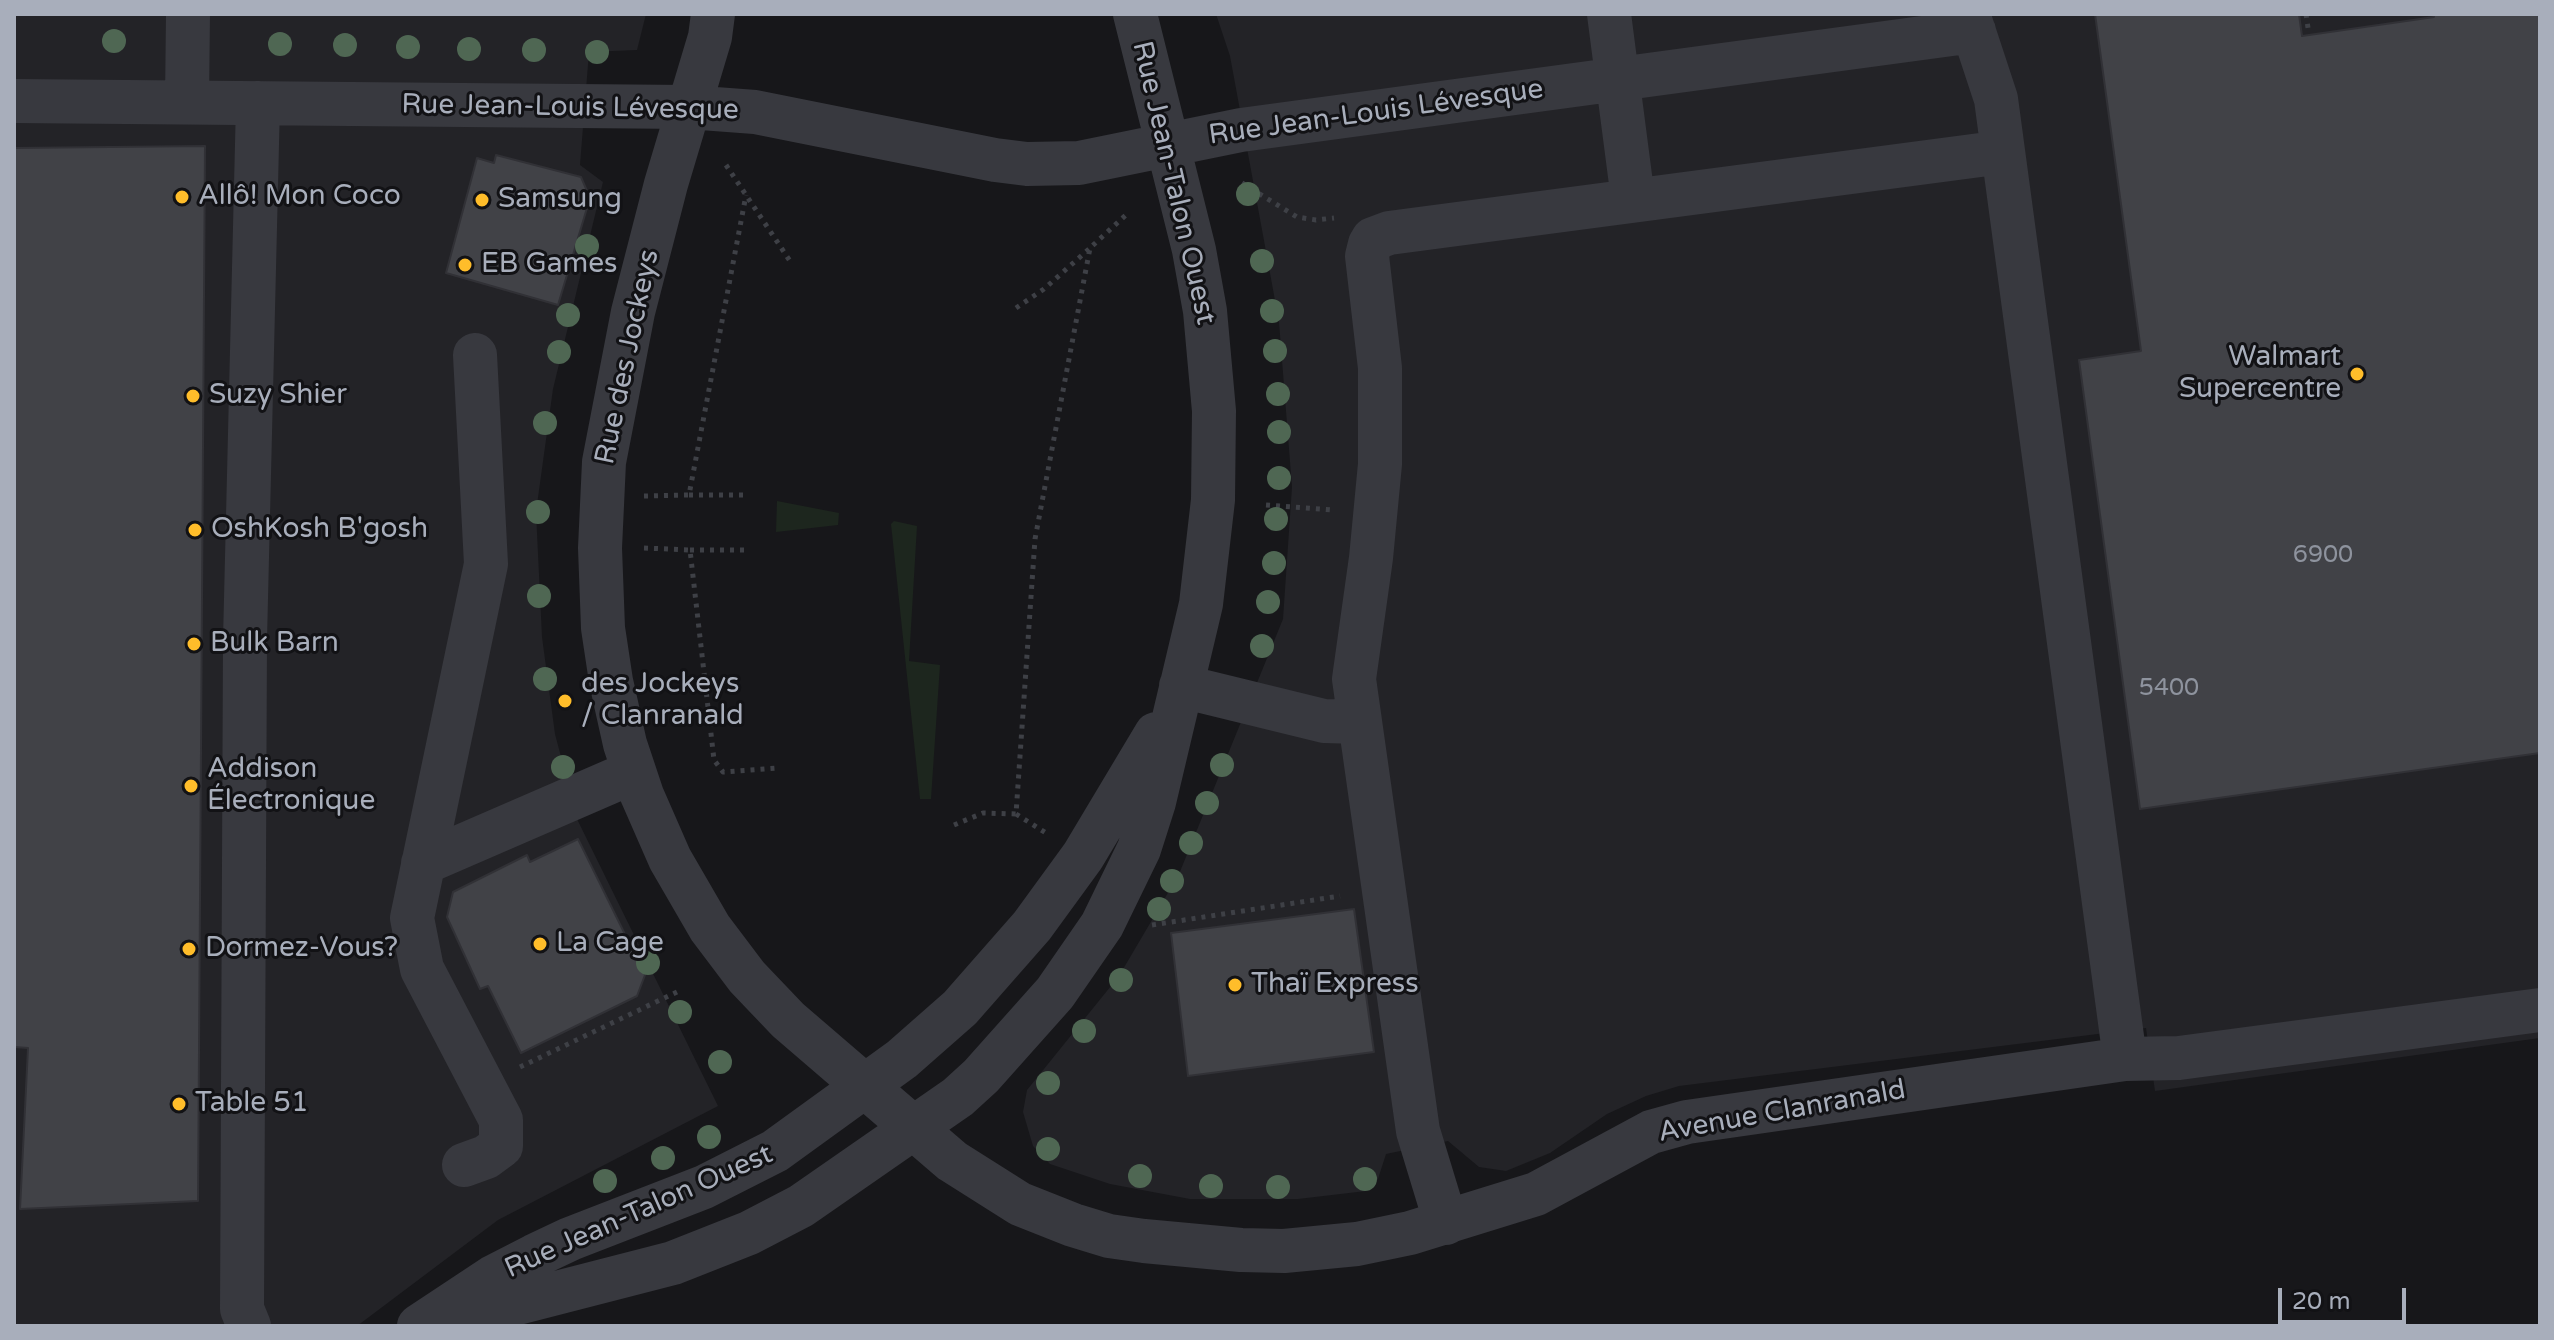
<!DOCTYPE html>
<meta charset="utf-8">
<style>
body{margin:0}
#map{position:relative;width:2554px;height:1340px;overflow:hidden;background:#17171a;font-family:"Varela Round",sans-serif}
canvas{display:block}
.frame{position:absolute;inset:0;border:16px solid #a8aebb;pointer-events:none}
.scale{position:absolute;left:2278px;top:1288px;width:128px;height:36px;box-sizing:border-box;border:4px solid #a8aebb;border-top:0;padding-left:10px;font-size:24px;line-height:28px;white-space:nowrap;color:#a8aebb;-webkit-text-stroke:6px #121215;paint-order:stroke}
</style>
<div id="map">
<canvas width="2554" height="1340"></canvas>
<div class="frame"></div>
<div class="scale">20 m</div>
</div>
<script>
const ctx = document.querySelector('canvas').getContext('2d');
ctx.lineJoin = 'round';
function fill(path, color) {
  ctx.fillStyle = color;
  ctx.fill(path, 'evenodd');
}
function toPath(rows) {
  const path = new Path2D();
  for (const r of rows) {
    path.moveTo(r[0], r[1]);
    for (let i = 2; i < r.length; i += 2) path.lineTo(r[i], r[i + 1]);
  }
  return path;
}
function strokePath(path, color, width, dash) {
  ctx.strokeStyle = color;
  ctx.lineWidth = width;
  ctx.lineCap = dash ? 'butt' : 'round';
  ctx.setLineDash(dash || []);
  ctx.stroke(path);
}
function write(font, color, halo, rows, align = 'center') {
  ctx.font = font + ' "Varela Round",sans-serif';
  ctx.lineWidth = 6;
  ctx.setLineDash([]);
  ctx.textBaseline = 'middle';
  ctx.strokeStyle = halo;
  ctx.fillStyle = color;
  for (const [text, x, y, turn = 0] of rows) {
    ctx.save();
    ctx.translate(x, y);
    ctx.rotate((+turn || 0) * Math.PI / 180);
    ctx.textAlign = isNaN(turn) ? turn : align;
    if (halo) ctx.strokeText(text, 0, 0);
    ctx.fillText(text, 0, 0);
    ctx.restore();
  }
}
fill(toPath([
 [14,14,646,14,637,50,589,52,580,165,603,182,553,389,536,512,542,637,555,734,578,821,718,1106,498,1220,357,1326,14,1326],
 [1216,14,2540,14,2540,1038,2155,1091,2146,1028,1679,1086,1646,1096,1607,1114,1550,1153,1506,1171,1479,1167,1448,1141,1386,1154,1378,1179,1366,1191,1298,1199,1190,1199,1110,1184,1050,1164,1033,1146,1023,1112,1027,1090,1119,976,1179,874,1283,619,1292,487,1279,322,1230,56]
]), '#232327');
fill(toPath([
 [777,501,839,513,838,525,776,532],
 [894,521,917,526,909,661,940,665,931,799,920,799,891,524]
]), '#1d261e');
const building = toPath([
 [2095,14,2299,14,2302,36,2434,17,2433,14,2540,14,2540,753,2140,809,2079,360,2141,351,2095,14],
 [205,146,198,1201,20,1209,28,1048,14,1047,14,148,205,146],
 [496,155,581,177,590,198,558,305,446,273,477,158,494,163,496,155],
 [578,839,645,975,637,996,521,1053,488,986,480,989,447,917,453,892,527,855,530,862,578,839],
 [1354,909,1374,1052,1188,1076,1171,933,1354,909]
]);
fill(building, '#414247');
strokePath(building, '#313136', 2);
strokePath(toPath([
 [2306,14,2308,28],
 [726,165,790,261],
 [1242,183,1297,217,1316,220,1334,218],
 [1016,308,1044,289,1089,249],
 [689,495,748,495],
 [644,496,689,495,746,195],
 [1266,505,1333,510],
 [644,548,690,550,714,760,723,772,777,768],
 [690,550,748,550],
 [1016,814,1046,833],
 [954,825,983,813,1016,814,1035,539,1090,248,1127,214],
 [1152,925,1340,896],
 [520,1067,681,990]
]), '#3e4046', 5, [4, 6]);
strokePath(toPath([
 [713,14,710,37,666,184,633,312,604,462,600,548,603,628,611,681,625,744,642,795,670,859,710,928,747,977,788,1020,952,1161,1020,1204,1073,1225,1109,1236,1144,1241,1241,1250,1284,1251,1357,1244,1410,1233,1536,1194,1651,1132,1687,1122,2125,1059,2179,1058,2540,1010],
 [1609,14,1633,199],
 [1968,14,1996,99,2125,1059],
 [14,101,688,107,755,112,995,160,1027,164,1079,163,1241,130,1974,31],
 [187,102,188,14],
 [1181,686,1324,721,1360,722],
 [423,863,633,772],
 [464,1165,486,1157,501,1146,501,1120,422,969,412,918,486,564,475,355],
 [1446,1223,1418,1131,1354,679,1371,558,1380,464,1380,368,1367,256,1370,244,1373,239,1389,233,2003,152],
 [249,1326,242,1309,245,640,258,103],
 [419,1326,493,1277,534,1256,570,1239,704,1187,775,1151,902,1059,960,1008,1032,926,1083,856,1156,734],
 [454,1326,506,1306,673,1263,749,1233,801,1206,958,1097,981,1076,1055,993,1102,925,1139,849,1154,802,1201,604,1213,500,1214,411,1205,311,1194,250,1135,14]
]), '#38393f', 44);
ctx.fillStyle = '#4f6753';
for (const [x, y] of [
 [114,41],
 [280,44],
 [345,45],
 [408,47],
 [469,49],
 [534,50],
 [597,52],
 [1248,194],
 [587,246],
 [1262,261],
 [1272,311],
 [568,315],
 [1275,351],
 [559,352],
 [1278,394],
 [545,423],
 [1279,432],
 [1279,478],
 [538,512],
 [1276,519],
 [1274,563],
 [539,596],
 [1268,602],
 [1262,646],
 [545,679],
 [1222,765],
 [563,767],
 [1207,803],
 [1191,843],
 [1172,881],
 [1159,909],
 [648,963],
 [1121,980],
 [680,1012],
 [1084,1031],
 [720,1062],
 [1048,1083],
 [709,1137],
 [1048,1149],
 [663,1158],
 [1140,1176],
 [1365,1179],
 [605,1181],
 [1211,1186],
 [1278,1187]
]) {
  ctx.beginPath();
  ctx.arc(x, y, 12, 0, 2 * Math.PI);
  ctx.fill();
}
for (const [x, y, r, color] of [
 [182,197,8,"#ffbd2a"],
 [482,200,8,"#ffbd2a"],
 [465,265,8,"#ffbd2a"],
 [2357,374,8,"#ffbd2a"],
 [193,396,8,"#ffbd2a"],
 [195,530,8,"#ffbd2a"],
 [194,644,8,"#ffbd2a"],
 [565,701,8,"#ffbd2a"],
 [191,786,8,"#ffbd2a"],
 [540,944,8,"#ffbd2a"],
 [189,949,8,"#ffbd2a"],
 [1235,985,8,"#ffbd2a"],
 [179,1104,8,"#ffbd2a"]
]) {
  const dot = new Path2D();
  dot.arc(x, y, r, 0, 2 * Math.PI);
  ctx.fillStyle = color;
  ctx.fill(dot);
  strokePath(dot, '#121215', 3);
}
write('24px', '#8e939e', null, [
 ["6900",2323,556],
 ["5400",2169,689]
]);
write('28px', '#a8aebb', '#121215', [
 ["Rue Jean-Louis Lévesque",570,108,1],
 ["Rue Jean-Louis Lévesque",1376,113,-8],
 ["Rue Jean-Talon Ouest",1173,183,77],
 ["Rue des Jockeys",628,357,-78],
 ["Avenue Clanranald",1782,1112,-10],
 ["Rue Jean-Talon Ouest",639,1212,-24]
]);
write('28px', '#a8aebb', '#121215', [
 ["Allô! Mon Coco",198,197],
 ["Samsung",498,200],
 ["EB Games",481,265],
 ["Walmart",2341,358,"right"],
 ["Supercentre",2341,390,"right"],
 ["Suzy Shier",209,396],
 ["OshKosh B'gosh",211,530],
 ["Bulk Barn",210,644],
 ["des Jockeys",581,685],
 ["/ Clanranald",581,717],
 ["Addison",207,770],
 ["Électronique",207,802],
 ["La Cage",556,944],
 ["Dormez-Vous?",205,949],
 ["Thaï Express",1251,985],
 ["Table 51",195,1104]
], 'left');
</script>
